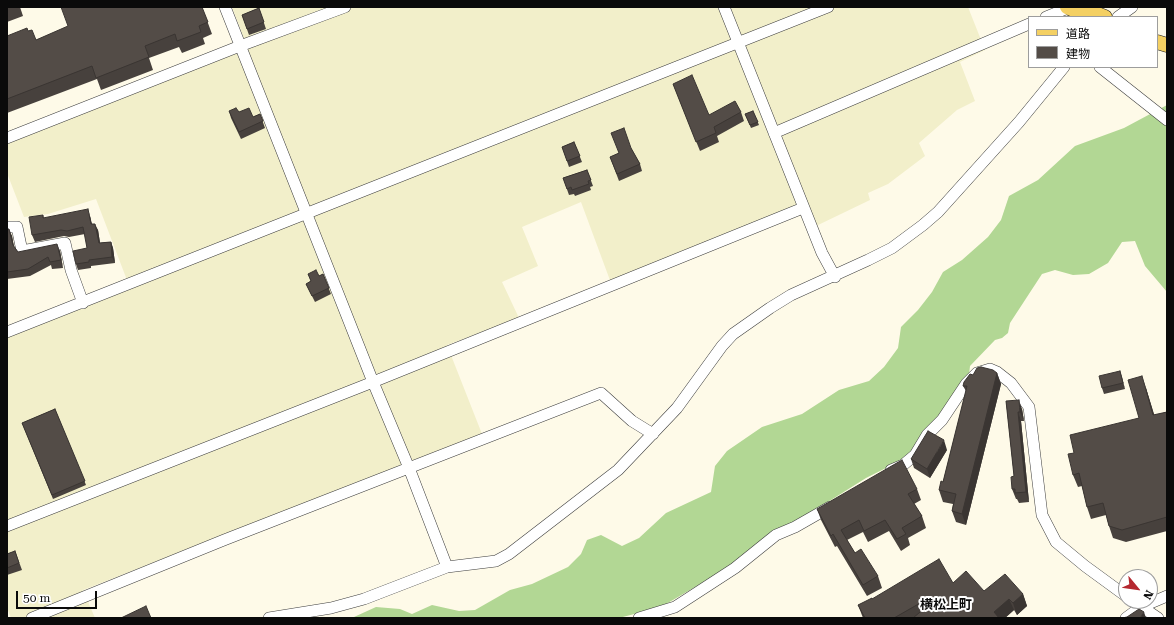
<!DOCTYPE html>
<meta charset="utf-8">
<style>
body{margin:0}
#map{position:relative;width:1174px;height:625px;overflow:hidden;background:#fefae8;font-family:"Roboto Serif","Noto Sans JP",serif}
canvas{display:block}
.frame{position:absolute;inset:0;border:8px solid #0a0a0a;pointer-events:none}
.legend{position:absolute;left:1028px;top:16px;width:130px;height:52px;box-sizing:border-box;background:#fff;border:1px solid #9d9d9d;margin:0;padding:5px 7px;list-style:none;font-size:12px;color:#0a0a0a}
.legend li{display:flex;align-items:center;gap:8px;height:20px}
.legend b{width:20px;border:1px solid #9d9d9d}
.north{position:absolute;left:1118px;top:569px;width:40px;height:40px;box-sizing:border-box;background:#fff;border:1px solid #9d9d9d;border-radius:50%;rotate:119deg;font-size:11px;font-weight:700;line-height:16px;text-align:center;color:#0a0a0a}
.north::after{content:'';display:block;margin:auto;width:14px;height:18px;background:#b52830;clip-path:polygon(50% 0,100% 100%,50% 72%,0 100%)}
.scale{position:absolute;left:16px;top:591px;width:81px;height:18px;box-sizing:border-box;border:2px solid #0a0a0a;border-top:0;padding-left:5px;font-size:12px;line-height:14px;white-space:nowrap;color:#0a0a0a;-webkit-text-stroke:3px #fff;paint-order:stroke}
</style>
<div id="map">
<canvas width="1174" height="625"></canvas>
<div class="frame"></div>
<ul class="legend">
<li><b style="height:5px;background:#f4d063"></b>道路</li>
<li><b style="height:11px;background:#534c47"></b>建物</li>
</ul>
<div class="north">N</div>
<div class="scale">50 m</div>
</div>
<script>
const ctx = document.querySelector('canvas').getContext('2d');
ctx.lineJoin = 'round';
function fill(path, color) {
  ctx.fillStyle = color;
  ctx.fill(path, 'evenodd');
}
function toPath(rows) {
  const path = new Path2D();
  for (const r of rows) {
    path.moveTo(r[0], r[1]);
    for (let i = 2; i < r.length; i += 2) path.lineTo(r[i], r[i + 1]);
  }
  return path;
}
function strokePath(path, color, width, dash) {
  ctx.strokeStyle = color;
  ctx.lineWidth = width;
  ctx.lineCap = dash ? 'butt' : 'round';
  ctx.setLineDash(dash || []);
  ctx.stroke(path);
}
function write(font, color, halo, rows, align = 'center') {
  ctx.font = font + ' "Roboto Serif","Noto Sans JP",serif';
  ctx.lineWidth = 4;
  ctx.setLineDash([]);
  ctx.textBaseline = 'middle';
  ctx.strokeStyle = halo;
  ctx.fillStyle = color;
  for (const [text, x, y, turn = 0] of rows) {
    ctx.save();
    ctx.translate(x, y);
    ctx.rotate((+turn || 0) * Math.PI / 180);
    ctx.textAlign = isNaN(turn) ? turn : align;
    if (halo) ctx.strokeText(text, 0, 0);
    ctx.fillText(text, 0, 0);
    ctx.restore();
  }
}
fill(toPath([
 [232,7,968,7,985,50,960,62,975,101,957,110,919,143,925,156,888,184,868,193,870,200,816,226,808,205,611,283,581,202,522,227,538,266,502,282,519,318,447,345,482,434,83,590,95,618,11,618,7,608,7,337,130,288,96,199,48,214,24,217,7,173,7,142,248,49]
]), '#f2efca');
fill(toPath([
 [1167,105,1167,292,1145,266,1135,241,1122,242,1108,263,1089,274,1073,275,1055,270,1042,274,1010,323,1008,333,1002,338,995,340,970,366,969,375,947,405,912,452,898,462,866,478,796,522,729,567,661,607,619,618,346,618,354,617,376,607,400,609,412,614,432,605,459,611,475,610,510,590,532,584,568,567,581,554,587,540,601,535,622,546,639,538,666,513,711,492,715,466,727,451,762,427,802,414,839,390,869,381,884,367,898,348,901,327,918,310,932,292,943,272,962,260,988,237,1001,220,1009,196,1038,180,1075,146,1124,128]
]), '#b2d794');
const minor = toPath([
 [225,7,373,382,409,468,447,567],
 [724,7,822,253,835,277],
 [1046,17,1068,8],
 [1118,17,1132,7],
 [1100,67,1167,120],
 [774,133,1029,24],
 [7,138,240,46,345,7],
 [7,227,17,227,22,251,65,243,71,270,83,303],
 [7,332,828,7],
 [891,470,903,465,915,455,927,435,942,420,966,384,977,373,990,369,997,372,1011,383,1029,407,1042,515,1056,542,1085,566,1126,596],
 [7,526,373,382,803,208],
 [1133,601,1158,618],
 [32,618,224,540,601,393,632,421,653,434],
 [269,618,331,608,364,599,447,567,496,561,509,554,618,470,677,408,722,346,733,334,770,308,791,295,868,260,892,248,923,225,938,212,1019,122,1064,67],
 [639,618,675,607,735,568,776,535,795,527,830,507],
 [1126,618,1141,607,1167,596]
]);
const major = toPath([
 [1067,7,1088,16],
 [1080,7,1105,17],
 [1157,42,1167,45]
]);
strokePath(minor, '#3d3d3d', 12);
strokePath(major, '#1b1b1b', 15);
strokePath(minor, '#fff', 11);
strokePath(major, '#f4d063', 14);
fill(toPath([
 [7,7,20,7,23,16,7,22],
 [202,7,212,34,203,38,205,44,182,53,179,47,149,58,153,70,101,90,97,79,7,113,7,36,28,31,36,40,68,27],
 [259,8,266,29,249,35,242,15],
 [673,84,709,115,741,112,744,121,717,136,719,142,700,151],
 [229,111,239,112,253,117,260,114,265,128,241,139,231,118],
 [753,111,759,125,751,128,745,114],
 [574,142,582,162,569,167,562,147],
 [631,148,640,164,642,171,619,181,610,157],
 [587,170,593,186,590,187,591,190,575,196,574,194,569,195,563,178],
 [43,215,44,218,90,216,92,224,98,230,100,243,111,242,113,248,115,263,91,266,91,268,78,270,76,264,87,248,85,234,69,237,64,236,35,242,32,235],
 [7,229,12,236,14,247,18,252,60,251,63,268,52,269,51,265,30,276,7,279],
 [308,274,319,276,323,274,331,294,315,302,306,284,311,281],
 [1120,371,1125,389,1104,394,1102,388],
 [997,373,1001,384,966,525,956,522,952,511,953,504,943,502,939,490,943,482,966,391,963,386,973,375],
 [1146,388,1154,415,1167,412,1167,531,1126,542,1113,538,1109,526,1106,515,1091,519,1087,507,1082,486,1078,487,1073,475,1074,453,1139,418],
 [1006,401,1022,409,1024,421,1021,421,1029,502,1019,503,1017,499,1016,499,1012,489,1014,476],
 [55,409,86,485,53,499,22,423],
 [947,450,930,478,914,468,911,459],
 [917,489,921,500,914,504,922,516,926,528,908,538,910,545,901,551,889,531,868,542,863,532,847,540,855,553,878,576,882,588,867,596,837,546,835,547,821,520,817,509],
 [15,551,22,570,7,575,7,554],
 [953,583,984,591,1023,594,1027,606,1017,615,1014,610,1005,618,863,618,858,605,872,599]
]), '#47413d');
fill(toPath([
 [88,209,90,216,93,231,91,224],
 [95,224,98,230,101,249,99,243],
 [9,229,12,236,15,253],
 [111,242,113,248,115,263,112,257],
 [57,244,60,251,63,268],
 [1120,371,1122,377,1125,389,1123,383],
 [997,373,1001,384,966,525,962,514],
 [1142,376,1146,388,1158,427,1153,415],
 [1019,400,1022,409,1024,421,1020,412],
 [1018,412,1021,421,1029,502,1026,492],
 [944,440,947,450,930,478,927,469],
 [1023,594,1027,606,1017,615,1013,603],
 [1009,599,1014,610,1005,618,996,618,994,612],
 [1144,612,1146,618,1140,618]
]), '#3a3532');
const building = toPath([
 [61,7,202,7,208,22,199,26,201,32,177,41,175,34,145,46,149,57,96,78,92,66,7,99,7,36,27,28,28,31,32,30,36,40,68,26,61,7],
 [259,8,264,22,247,29,242,15,259,8],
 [692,75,709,115,735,101,741,112,714,127,716,133,696,142,673,84,692,75],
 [236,108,239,112,249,108,253,117,260,114,263,121,239,132,229,111,236,108],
 [753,111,758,122,750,125,745,114,753,111],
 [624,128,631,148,640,164,617,174,610,157,619,153,611,133,624,128],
 [574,142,580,156,567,161,562,147,574,142],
 [587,170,591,180,588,181,589,184,572,190,571,187,567,189,563,178,587,170],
 [88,209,91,224,95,224,99,243,111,242,112,257,89,260,89,262,76,264,73,251,87,248,83,227,67,231,61,230,32,235,29,217,43,215,43,218,88,209],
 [7,229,9,229,13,245,18,252,57,244,61,260,50,262,48,257,28,269,7,272,7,229],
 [316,270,319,276,323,274,329,288,312,296,306,284,311,281,308,274,316,270],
 [981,367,993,370,997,373,962,514,952,511,956,494,939,490,941,481,943,482,967,386,963,386,964,382,970,374,973,375,977,368,981,367],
 [1120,371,1123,383,1102,388,1099,376,1120,371],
 [1142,376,1153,415,1167,412,1167,517,1122,530,1109,526,1103,503,1087,507,1079,473,1073,475,1068,454,1074,453,1070,435,1139,418,1128,380,1142,376],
 [1019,400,1020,412,1018,412,1026,492,1015,493,1015,489,1012,489,1011,477,1014,476,1006,401,1019,400],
 [55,409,85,481,52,495,22,423,55,409],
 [928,431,944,440,927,469,911,459,928,431],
 [902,460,917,489,908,494,922,516,902,528,906,534,897,539,885,520,864,531,859,520,841,530,855,553,861,549,878,576,863,585,833,534,831,536,817,509,902,460],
 [15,551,19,563,7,568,7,554,15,551],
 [939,559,953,583,966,571,984,591,1005,574,1023,594,1013,603,1009,599,994,612,999,618,913,618,932,602,929,598,894,618,865,618,858,605,872,598,872,599,939,559],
 [146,606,151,618,121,618,146,606],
 [1139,609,1144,612,1140,618,1122,618,1127,617,1139,609]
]);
fill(building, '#534c47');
strokePath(building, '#3a3532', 1);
write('bold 13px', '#0a0a0a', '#fff', [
 ["横松上町",946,605]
]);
</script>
